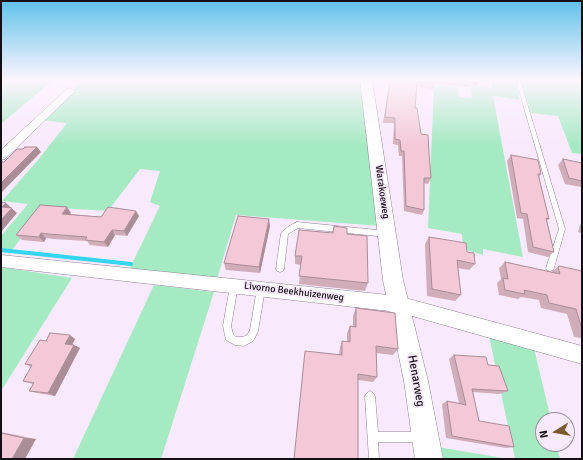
<!DOCTYPE html>
<style>
body{margin:0}
#map{position:relative;width:583px;height:460px;overflow:hidden;background:#f8e9fc;font-family:Signika,sans-serif}
canvas{display:block}
.frame{position:absolute;inset:0;border:2px solid #140f15;pointer-events:none}
.north{position:absolute;left:535px;top:412px;width:40px;height:40px;box-sizing:border-box;background:#f8e9fc;border:1px solid #9d92a0;border-radius:50%;rotate:259deg;font-size:11px;font-weight:700;line-height:16px;text-align:center;color:#140f15}
.north::after{content:'';display:block;margin:auto;width:14px;height:18px;background:#7a592f;clip-path:polygon(50% 0,100% 100%,50% 72%,0 100%)}
</style>
<div id="map">
<canvas width="583" height="460"></canvas>
<div class="frame"></div>
<div class="north">N</div>
</div>
<script>
const ctx = document.querySelector('canvas').getContext('2d');
ctx.lineJoin = 'round';
function fill(path, color) {
  ctx.fillStyle = color;
  ctx.fill(path, 'evenodd');
}
function toPath(rows) {
  const path = new Path2D();
  for (const r of rows) {
    path.moveTo(r[0], r[1]);
    for (let i = 2; i < r.length; i += 2) path.lineTo(r[i], r[i + 1]);
  }
  return path;
}
function strokePath(path, color, width, dash) {
  ctx.strokeStyle = color;
  ctx.lineWidth = width;
  ctx.lineCap = dash ? 'butt' : 'round';
  ctx.setLineDash(dash || []);
  ctx.stroke(path);
}
function write(font, color, halo, rows, align = 'center') {
  ctx.font = font + ' Signika,sans-serif';
  ctx.lineWidth = 3.5;
  ctx.setLineDash([]);
  ctx.textBaseline = 'middle';
  ctx.strokeStyle = halo;
  ctx.fillStyle = color;
  for (const [text, x, y, turn = 0] of rows) {
    ctx.save();
    ctx.translate(x, y);
    ctx.rotate((+turn || 0) * Math.PI / 180);
    ctx.textAlign = isNaN(turn) ? turn : align;
    if (halo) ctx.strokeText(text, 0, 0);
    ctx.fillText(text, 0, 0);
    ctx.restore();
  }
}
fill(toPath([
 [1,81,1,80,52,81,1,124],
 [82,81,363,81,381,226,236,215,217,279,129,270,160,206,150,202,160,171,140,169,108,211,45,207,11,251,1,250,1,236,28,204,2,201,38,160,67,123,42,120],
 [491,81,515,81,520,100,493,96,523,257,483,249,483,255,463,249,462,234,428,228,434,85,458,87,459,97,472,98,471,86,492,88],
 [576,81,582,81,582,154,572,153,558,116,531,113,521,81],
 [1,267,72,278,1,391],
 [154,285,214,292,161,459,73,459],
 [489,336,534,348,551,420,543,420,543,444,556,444,560,459,515,459],
 [438,447,508,459,440,459]
]), '#a6eac4');
strokePath(toPath([
 [1,250,131,264]
]), '#34d5ee', 4);
const service = toPath([
 [516,80,520,80,565,229,554,268,553,270,550,271,547,270,546,268,559,229,516,80],
 [297,222,387,231,389,232,391,234,389,236,387,237,298,228,288,234,284,269,283,271,280,272,277,271,276,269,281,233,289,226,297,222],
 [234,282,237,283,238,286,231,326,233,334,236,337,243,337,247,335,250,330,257,289,258,286,261,285,264,286,265,289,258,331,253,341,244,346,235,345,226,340,223,326,230,286,231,283,234,282],
 [370,391,373,393,375,396,378,432,421,432,425,433,426,437,425,441,421,442,378,442,379,459,369,459,365,396,367,393,370,391]
]);
const minor = toPath([
 [70,88,75,91,73,93,5,159,1,160,1,150,67,89,70,88],
 [1,255,398,296,582,346,582,364,398,312,1,267,1,255]
]);
const tertiary = toPath([
 [360,80,372,80,403,280,428,381,443,459,415,459,404,381,383,280,360,80]
]);
strokePath(service, '#8f8192', 1);
strokePath(minor, '#8f8192', 1);
strokePath(tertiary, '#8f8192', 1);
fill(service, '#fff');
fill(minor, '#fff');
fill(tertiary, '#fff');
fill(toPath([
 [390,80,480,80,478,86,470,85,469,87,435,84,433,89,417,87,415,108,431,178,428,184,424,183,424,210,422,215,404,211,402,156,399,156,398,145,393,144,394,123,383,123],
 [511,155,541,174,539,177,549,219,547,221,554,252,548,257,528,252,523,219,517,218,507,161],
 [563,159,582,163,582,190,581,189,581,187,565,184,558,165],
 [71,213,70,214,101,217,139,216,127,236,115,235,108,247,90,245,87,241,53,239,46,238,44,242,22,240,16,235],
 [582,223,582,233,578,232,580,225],
 [270,226,260,273,226,270,224,263],
 [334,226,347,234,368,283,365,291,299,284,301,265,295,264,295,256,333,233],
 [429,237,467,252,475,264,469,270,458,268,461,295,455,301,427,296,425,244],
 [505,262,551,272,558,267,582,272,582,338,574,337,567,314,541,308,539,300,521,297,518,299,499,295,497,283,501,279,499,268],
 [356,308,398,349,393,355,376,353,377,377,373,382,358,380,339,355,340,347,342,341,347,341,347,333,350,326,353,327,353,316],
 [75,339,72,344,80,348,55,396,37,393,29,391,33,384,23,381,31,367,25,364,46,341],
 [454,355,488,365,508,391,500,394,473,392,479,421,514,447,506,448,446,438,442,404,447,401,459,403,449,359],
 [1,432,36,439,1,459]
]), '#d1adba');
fill(toPath([
 [37,147,41,152,2,192,1,191,1,183],
 [6,203,17,213,1,232,1,220,2,207],
 [67,207,71,213,67,219,62,214],
 [136,211,139,216,127,236,124,231],
 [269,219,270,226,260,273,259,267],
 [112,230,115,235,108,247,104,242],
 [41,233,46,238,44,242,39,237],
 [70,335,75,339,71,347,65,344],
 [74,345,80,348,55,396,48,393],
 [24,438,36,439,25,459,12,459]
]), '#aa8d97');
const building = toPath([
 [390,80,435,80,435,84,417,82,415,108,417,108,421,134,428,135,429,153,431,178,424,178,424,210,406,206,404,151,401,151,400,140,395,139,395,118,385,117,390,80],
 [453,80,471,80,471,82,453,80],
 [25,147,37,147,1,183,1,162,4,162,17,149,23,149,25,147],
 [511,155,538,160,541,174,538,174,549,219,546,218,554,252,533,247,527,214,521,213,511,155],
 [563,159,582,163,582,181,569,178,563,159],
 [1,202,6,203,2,207,12,208,1,220,1,202],
 [40,205,67,207,62,214,101,217,108,207,136,211,124,231,112,230,104,242,85,240,87,237,48,234,41,233,39,237,16,235,40,205],
 [238,216,269,219,259,267,224,263,238,216],
 [334,226,347,228,347,234,367,236,368,283,299,276,302,256,295,256,299,230,333,233,334,226],
 [429,237,466,243,467,252,474,253,475,264,457,260,461,295,432,289,429,237],
 [505,262,560,274,558,267,559,266,582,271,582,329,576,309,549,303,547,295,524,290,525,294,505,290,503,278,508,279,505,262],
 [356,308,395,313,398,349,376,346,377,377,358,374,358,459,294,459,305,351,342,355,342,341,350,342,350,326,356,327,356,308],
 [50,333,70,335,65,344,74,345,48,393,29,391,34,383,23,381,32,365,25,364,40,340,46,341,50,333],
 [454,355,486,357,488,365,499,366,508,391,472,389,479,421,509,426,514,447,452,436,447,401,466,405,454,355],
 [1,433,24,438,12,459,1,459,1,433]
]);
fill(building, '#f3c9d8');
strokePath(building, '#aa8d97', 1);
const sky = ctx.createLinearGradient(0, 0, 0, 145);
sky.addColorStop(0, '#60c1ea');
sky.addColorStop(0.55, '#fcf5fe');
sky.addColorStop(1, '#fcf5fe00');
ctx.fillStyle = sky;
ctx.fillRect(0, 0, 583, 145);
write('10px', '#140f15', '#f8e9fc', [
 ["Warakoeweg",382,192,82],
 ["Livorno Beekhuizenweg",294,292,7]
]);
write('12px', '#140f15', '#f8e9fc', [
 ["Henarweg",416,381,80]
]);
</script>
